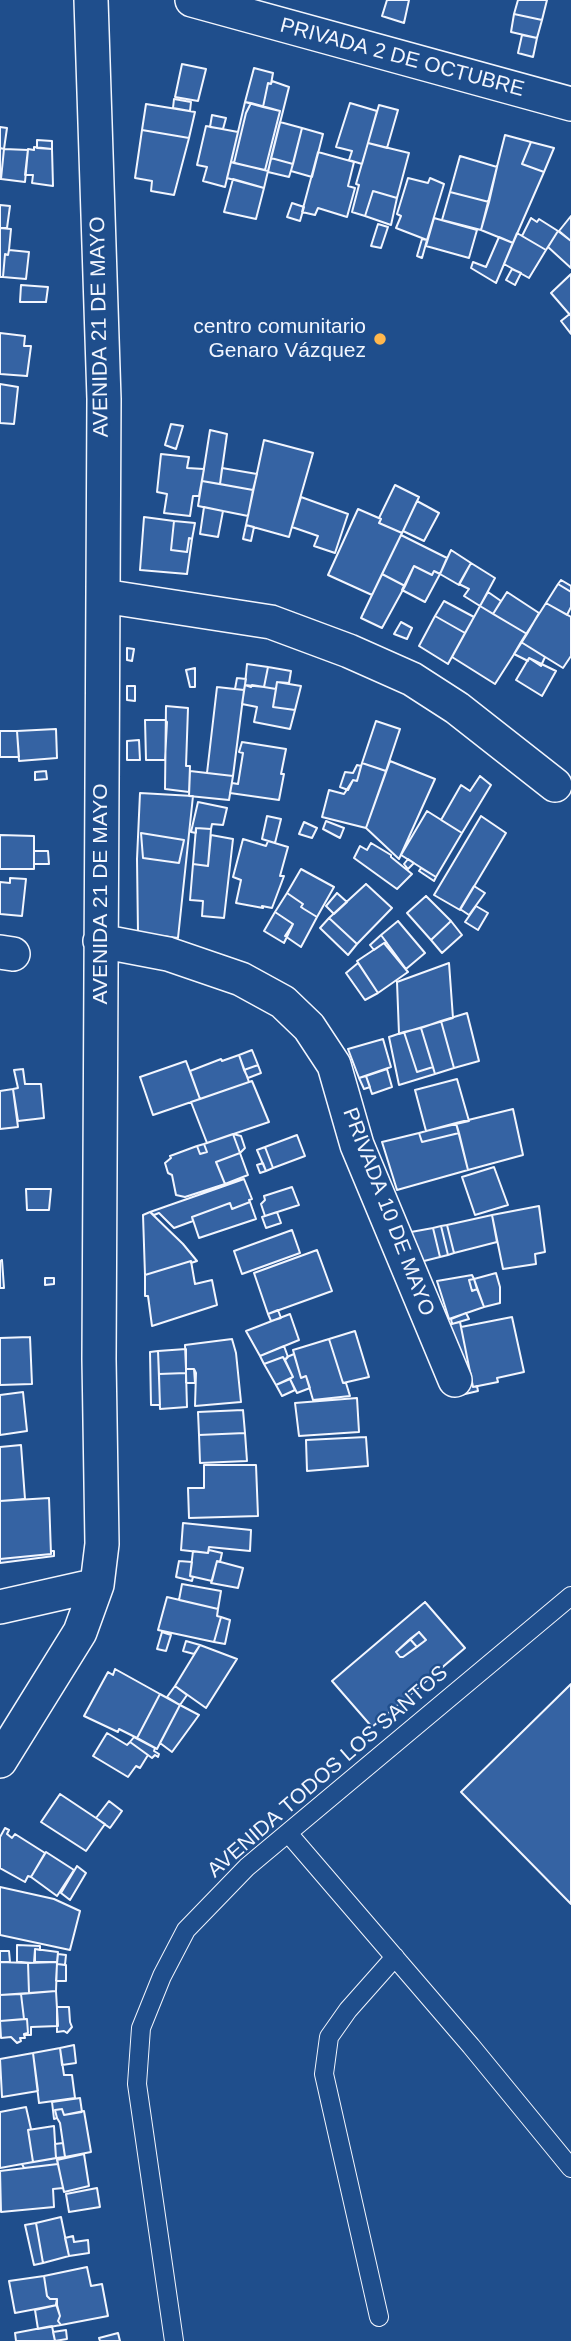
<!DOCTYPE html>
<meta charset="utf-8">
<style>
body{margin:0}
canvas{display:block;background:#1f4e8c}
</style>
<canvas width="571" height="2341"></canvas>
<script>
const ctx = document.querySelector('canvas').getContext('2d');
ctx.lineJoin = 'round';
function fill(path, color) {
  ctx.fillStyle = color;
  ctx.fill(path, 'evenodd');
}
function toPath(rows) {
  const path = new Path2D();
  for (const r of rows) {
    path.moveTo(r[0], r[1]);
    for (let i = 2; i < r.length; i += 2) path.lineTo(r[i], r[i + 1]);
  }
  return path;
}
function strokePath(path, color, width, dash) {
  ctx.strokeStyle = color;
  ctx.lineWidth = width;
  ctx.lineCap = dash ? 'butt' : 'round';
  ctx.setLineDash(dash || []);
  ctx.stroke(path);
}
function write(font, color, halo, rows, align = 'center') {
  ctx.font = font + ' Helvetica,sans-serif';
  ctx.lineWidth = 5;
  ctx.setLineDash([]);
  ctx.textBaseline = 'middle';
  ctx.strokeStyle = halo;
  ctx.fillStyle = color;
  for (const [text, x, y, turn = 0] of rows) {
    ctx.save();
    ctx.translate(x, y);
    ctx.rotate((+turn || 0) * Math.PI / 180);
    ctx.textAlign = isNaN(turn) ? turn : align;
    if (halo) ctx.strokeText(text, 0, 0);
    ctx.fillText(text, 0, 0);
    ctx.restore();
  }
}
const building = toPath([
 [387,0,409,0,404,23,382,16,387,0],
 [518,0,547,0,542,20,514,14,518,0],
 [514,14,542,20,537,38,511,32,514,14],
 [522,35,537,38,533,57,518,53,522,35],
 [182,64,206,69,198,101,175,97,182,64],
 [254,68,273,73,271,84,268,83,263,107,245,102,254,68],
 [272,81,289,87,268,171,265,170,280,111,263,107,268,83,271,84,272,81],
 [174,99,191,102,190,111,173,108,174,99],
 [245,102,251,103,246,113,234,163,231,162,245,102],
 [251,103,280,111,265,170,234,163,246,113,251,103],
 [350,103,377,111,362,164,349,160,352,151,336,147,350,103],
 [146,104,195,112,189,138,142,130,146,104],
 [379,105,398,110,387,148,368,143,379,105],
 [212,115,226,118,223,129,210,127,212,115],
 [280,122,302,128,293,164,271,158,280,122],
 [206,126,238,132,225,187,203,181,207,167,197,165,206,126],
 [0,127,7,128,4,149,0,148,0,127],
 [302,128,323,134,312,177,291,171,302,128],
 [142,130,189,138,174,195,151,191,152,181,135,178,142,130],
 [505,135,531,142,522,164,544,172,513,243,481,230,505,135],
 [37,140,52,141,52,149,37,148,37,140],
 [531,142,554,148,544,172,522,164,531,142],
 [368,143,409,153,397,198,373,191,365,216,352,212,359,185,356,184,368,143],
 [34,147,52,149,53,186,32,183,33,175,25,175,28,149,34,150,34,147],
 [0,148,4,149,1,179,0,179,0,148],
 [4,149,28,150,25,182,1,179,4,149],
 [318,152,354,162,348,186,355,188,347,217,318,208,315,215,302,212,318,152],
 [460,156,497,167,489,202,450,192,460,156],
 [271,158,293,164,289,177,268,172,271,158],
 [231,162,268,171,264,188,227,178,231,162],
 [408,178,428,183,430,178,444,184,427,240,396,228,401,216,397,214,408,178],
 [233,179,264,188,256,219,224,212,233,179],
 [373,191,397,198,391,225,365,216,373,191],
 [450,192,489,202,481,230,442,220,450,192],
 [292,203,304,207,300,221,287,217,292,203],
 [0,205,10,206,7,228,0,228,0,205],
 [571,216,571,241,559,231,571,216],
 [434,218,477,230,469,258,426,246,434,218],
 [531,218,537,222,539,219,558,231,546,250,522,236,531,218],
 [378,224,388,227,381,248,371,246,378,224],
 [0,228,11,229,9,250,8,255,5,254,3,277,0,277,0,228],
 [558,231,571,241,571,268,548,247,558,231],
 [517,233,546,250,529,278,504,264,517,233],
 [499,237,513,243,496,283,471,268,473,262,486,267,499,237],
 [422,239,427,240,422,258,417,256,422,239],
 [9,250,29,252,26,279,3,277,5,254,8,255,9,250],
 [512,269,521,273,515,285,506,280,512,269],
 [571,274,571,313,570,315,551,293,571,274],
 [21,285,48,287,46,302,20,302,21,285],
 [571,313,571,334,561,321,571,313],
 [0,333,25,336,24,346,31,346,27,376,0,374,0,333],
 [0,384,18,387,14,424,0,423,0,384],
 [171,424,183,426,176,449,165,445,171,424],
 [210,430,227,434,220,484,202,481,210,430],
 [264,440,313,453,289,537,246,525,264,440],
 [161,454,189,457,187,468,204,469,199,496,193,496,190,516,164,513,167,494,157,492,161,454],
 [222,468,257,474,253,490,220,484,222,468],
 [202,481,253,490,248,516,198,506,202,481],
 [395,485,419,497,402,533,379,523,381,519,379,518,395,485],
 [301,497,348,514,335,553,314,546,318,536,292,527,301,497],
 [417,501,439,513,424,541,403,531,417,501],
 [204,507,223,511,218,537,200,534,204,507],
 [358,509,381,519,379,523,402,533,372,595,328,575,358,509],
 [144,517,174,521,171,550,187,552,189,538,192,539,187,574,140,570,144,517],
 [174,521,195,523,192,539,189,538,187,552,171,550,174,521],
 [246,525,254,527,251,541,243,539,246,525],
 [401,535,447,558,440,574,434,571,432,575,414,566,405,586,382,574,401,535],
 [451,550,471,563,459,585,440,574,451,550],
 [471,563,495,578,480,606,464,596,469,589,459,584,471,563],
 [414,566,432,575,434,571,440,574,425,602,402,590,414,566],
 [382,574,405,586,382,628,361,618,382,574],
 [561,580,571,586,571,592,558,584,561,580],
 [558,584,571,592,571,607,567,615,546,603,558,584],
 [488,592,501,601,493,614,480,606,488,592],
 [507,592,539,613,527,634,493,614,507,592],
 [444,601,474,617,465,633,435,616,444,601],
 [546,603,571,617,571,656,563,668,521,642,546,603],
 [480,606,527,634,495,684,452,657,480,606],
 [435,616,465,633,448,664,419,646,435,616],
 [401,622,412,628,407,639,394,634,401,622],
 [521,642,545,657,541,666,529,658,528,661,514,654,521,642],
 [127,648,134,649,132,661,127,660,127,648],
 [529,658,556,671,542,696,516,680,529,658],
 [247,664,268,667,264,687,245,685,247,664],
 [268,667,291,671,289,683,277,682,276,689,264,687,268,667],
 [195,668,195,687,190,687,186,670,195,668],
 [237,678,246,679,244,690,235,689,237,678],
 [277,682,301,686,295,710,273,707,277,682],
 [245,685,251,687,252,685,276,689,273,707,295,710,290,729,254,722,257,707,242,704,245,685],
 [127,686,135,686,135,701,127,700,127,686],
 [217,687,244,690,233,776,207,773,217,687],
 [166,706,188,708,186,766,190,766,189,792,165,789,166,706],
 [145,720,165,720,167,722,165,760,146,760,145,720],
 [376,721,400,729,386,771,362,763,376,721],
 [56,729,57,758,19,761,17,731,56,729],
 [0,731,17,731,19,757,0,757,0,731],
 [139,740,140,760,127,760,127,741,139,740],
 [242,742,286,749,281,774,284,774,279,800,230,793,232,783,238,784,243,753,239,752,242,742],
 [390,761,435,779,399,859,366,828,390,761],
 [362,763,386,771,366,828,322,817,329,790,344,794,353,780,357,781,362,763],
 [357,765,361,766,357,781,353,780,348,790,340,787,345,772,353,773,357,765],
 [46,771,47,779,35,780,35,772,46,771],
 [190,771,233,776,229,800,189,796,190,771],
 [480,776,491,785,462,833,441,820,461,785,470,791,480,776],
 [140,793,193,796,178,938,138,933,137,859,140,793],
 [141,833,184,840,179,863,143,858,141,833],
 [198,802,227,808,223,825,212,824,211,829,196,828,196,833,191,832,198,802],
 [427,811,462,833,436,877,401,855,427,811],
 [267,816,281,819,275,843,262,839,267,816],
 [481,816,506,833,460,910,434,895,481,816],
 [326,821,344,828,340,838,323,829,326,821],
 [304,822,317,828,312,838,299,834,304,822],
 [196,828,211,829,208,866,193,864,196,828],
 [141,833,184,840,179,863,143,858,141,833],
 [0,835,34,836,34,869,0,869,0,835],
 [211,835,233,839,224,918,202,916,203,901,190,900,193,864,208,866,211,835],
 [243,839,266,846,268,841,288,847,280,876,284,876,272,908,262,906,263,908,236,903,241,880,233,877,243,839],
 [371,843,391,855,391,857,412,874,397,889,354,858,360,846,367,850,371,843],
 [34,851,48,851,49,864,34,864,34,851],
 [408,859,414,863,408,869,404,864,408,859],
 [421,868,436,877,434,881,419,871,421,868],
 [301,869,334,887,317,917,304,909,301,907,303,904,287,893,301,869],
 [10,878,26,879,22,916,0,914,0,882,10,883,10,878],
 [366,884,392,908,357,944,329,918,366,884],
 [474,886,485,893,469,915,460,909,474,886],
 [287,893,303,904,301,907,304,909,317,917,301,947,285,936,293,924,275,912,287,893],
 [337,893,347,902,334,914,326,906,337,893],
 [426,896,451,921,431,940,407,913,426,896],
 [476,906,488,913,478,930,465,922,476,906],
 [275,912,293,924,284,943,264,931,275,912],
 [329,918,357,944,348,955,320,928,329,918],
 [398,921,425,953,406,969,381,935,398,921],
 [451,921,462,935,442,953,431,940,451,921],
 [381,935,387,943,384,943,374,950,370,945,381,935],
 [384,943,408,972,378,993,357,961,384,943],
 [358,963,378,993,365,1000,346,973,358,963],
 [449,963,453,1018,399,1034,397,982,449,963],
 [467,1013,479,1061,454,1068,441,1021,467,1013],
 [441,1021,454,1068,435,1074,421,1028,441,1021],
 [421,1028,433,1067,417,1072,404,1032,421,1028],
 [404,1032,417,1072,433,1067,435,1074,399,1085,389,1037,404,1032],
 [383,1039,391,1067,359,1078,348,1049,383,1039],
 [252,1050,258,1065,244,1070,239,1055,252,1050],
 [239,1055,249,1082,200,1099,190,1071,221,1059,222,1061,239,1055],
 [186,1061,200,1099,153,1115,140,1077,186,1061],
 [258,1065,261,1073,248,1078,244,1070,258,1065],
 [23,1069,25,1084,41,1084,44,1118,18,1121,13,1089,18,1088,14,1070,23,1069],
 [387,1069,392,1087,372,1094,366,1076,387,1069],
 [366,1076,370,1087,364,1089,359,1078,366,1076],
 [457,1079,469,1121,426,1131,415,1090,457,1079],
 [252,1081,269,1122,207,1143,191,1102,252,1081],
 [13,1089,18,1127,0,1129,0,1091,13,1089],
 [513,1109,523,1155,468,1170,456,1123,513,1109],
 [456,1123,459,1133,422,1142,419,1133,456,1123],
 [419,1133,422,1142,459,1133,468,1170,397,1190,382,1142,419,1133],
 [233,1134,240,1153,216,1162,225,1184,185,1197,176,1195,172,1175,168,1173,165,1163,171,1158,170,1156,197,1146,200,1154,207,1152,204,1144,233,1134],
 [233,1134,241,1136,245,1148,240,1153,233,1134],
 [297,1135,305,1156,273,1168,265,1147,297,1135],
 [204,1144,207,1152,200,1154,197,1146,204,1144],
 [265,1147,273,1168,266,1171,257,1150,265,1147],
 [240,1153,248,1175,225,1184,216,1162,240,1153],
 [263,1163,266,1171,260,1173,257,1165,263,1163],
 [494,1167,508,1205,475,1215,462,1177,494,1167],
 [244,1179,252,1199,249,1200,250,1202,232,1209,230,1203,192,1217,193,1221,174,1228,159,1213,154,1215,150,1212,244,1179],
 [292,1187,299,1205,265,1216,261,1204,265,1200,264,1196,292,1187],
 [26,1189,51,1189,49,1210,27,1210,26,1189],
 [250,1202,256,1219,199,1238,192,1217,230,1203,232,1209,250,1202],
 [539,1206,545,1252,535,1254,536,1264,503,1269,492,1215,539,1206],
 [150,1212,183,1244,197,1261,191,1263,191,1261,145,1275,143,1215,150,1212],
 [277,1212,281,1223,266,1228,262,1217,277,1212],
 [492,1215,497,1242,454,1253,447,1225,492,1215],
 [447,1225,454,1253,448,1255,441,1226,447,1225],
 [441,1226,448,1255,440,1257,433,1228,441,1226],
 [433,1228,440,1257,420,1262,411,1232,433,1228],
 [292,1230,300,1253,242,1274,234,1251,292,1230],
 [317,1250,332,1291,268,1314,254,1273,317,1250],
 [2,1260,4,1288,0,1288,0,1261,2,1260],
 [191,1261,195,1284,212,1280,217,1305,152,1326,148,1296,145,1296,145,1275,191,1261],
 [496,1273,500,1287,500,1303,484,1307,474,1279,496,1273],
 [472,1275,474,1279,469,1280,472,1291,477,1289,484,1307,449,1319,437,1281,472,1275],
 [45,1278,54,1278,54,1284,45,1285,45,1278],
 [474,1279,477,1289,472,1291,469,1280,474,1279],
 [278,1310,281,1318,271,1321,268,1314,278,1310],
 [466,1313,469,1319,452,1324,451,1319,466,1313],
 [290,1314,299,1340,260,1356,246,1331,290,1314],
 [512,1317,524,1372,497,1378,498,1382,473,1387,461,1327,512,1317],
 [460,1322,473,1387,477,1386,478,1391,461,1395,443,1326,460,1322],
 [355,1331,369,1377,343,1383,329,1339,355,1331],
 [30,1337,32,1384,0,1385,0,1338,30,1337],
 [232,1339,236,1353,241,1402,195,1406,196,1373,194,1369,186,1369,185,1345,232,1339],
 [329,1339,343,1383,346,1383,350,1396,313,1400,306,1376,301,1378,293,1350,329,1339],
 [284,1346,288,1357,285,1360,283,1357,264,1364,260,1356,284,1346],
 [186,1349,186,1373,159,1374,158,1351,186,1349],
 [158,1351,160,1405,151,1405,150,1352,158,1351],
 [294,1354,301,1378,306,1376,310,1388,297,1393,290,1379,293,1377,285,1360,287,1357,294,1354],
 [283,1357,293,1377,276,1385,264,1364,283,1357],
 [186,1369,194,1369,195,1383,186,1383,186,1369],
 [186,1373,187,1407,160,1409,159,1374,186,1373],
 [290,1379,295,1390,282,1396,276,1385,290,1379],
 [23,1392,27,1431,0,1435,0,1395,23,1392],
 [357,1398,359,1432,299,1436,295,1403,357,1398],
 [243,1410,245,1433,199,1435,198,1412,243,1410],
 [245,1433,247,1461,200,1463,199,1435,245,1433],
 [366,1437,368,1466,307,1471,306,1440,366,1437],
 [21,1445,25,1499,0,1501,0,1447,21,1445],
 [204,1465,256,1465,258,1516,189,1518,188,1488,204,1488,204,1465],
 [49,1498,51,1554,0,1559,0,1501,49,1498],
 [183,1523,251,1530,250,1551,209,1547,208,1553,181,1550,183,1523],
 [209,1550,222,1553,220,1562,217,1561,212,1581,190,1576,193,1551,208,1553,209,1550],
 [51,1551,54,1551,54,1556,0,1563,0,1559,51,1554,51,1551],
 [179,1561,192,1562,190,1576,193,1577,192,1581,176,1577,179,1561],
 [217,1561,243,1568,238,1588,211,1583,217,1561],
 [182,1584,221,1591,218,1609,179,1600,182,1584],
 [167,1597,218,1609,217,1616,221,1617,214,1642,158,1630,167,1597],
 [425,1602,465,1648,372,1727,332,1681,425,1602],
 [419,1632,426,1640,403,1657,400,1657,396,1652,419,1632],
 [221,1617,230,1620,225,1644,214,1642,221,1617],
 [162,1632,171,1635,166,1651,157,1649,162,1632],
 [419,1632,426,1640,417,1647,410,1639,419,1632],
 [410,1639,417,1647,403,1657,400,1657,396,1652,410,1639],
 [186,1641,200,1645,194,1654,183,1651,186,1641],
 [200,1645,237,1659,206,1708,175,1686,200,1645],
 [115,1669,160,1694,137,1738,119,1729,118,1732,84,1716,108,1672,113,1675,115,1669],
 [571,1684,571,1904,461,1792,571,1684],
 [175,1686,187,1695,180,1705,167,1697,175,1686],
 [160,1694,180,1705,157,1749,137,1738,160,1694],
 [180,1705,199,1715,172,1752,160,1743,180,1705],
 [107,1733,127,1745,130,1742,148,1755,140,1768,136,1766,128,1777,93,1756,107,1733],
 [134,1737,155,1748,154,1751,159,1754,158,1757,155,1755,152,1758,130,1742,134,1737],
 [60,1794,105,1824,86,1851,41,1822,60,1794],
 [109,1801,122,1811,110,1828,96,1818,109,1801],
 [5,1828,9,1830,7,1834,12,1838,15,1834,45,1853,31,1877,28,1876,25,1882,0,1868,0,1837,5,1828],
 [46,1852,74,1870,57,1896,31,1877,46,1852],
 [77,1866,86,1873,70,1900,61,1893,77,1866],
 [0,1887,54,1899,80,1911,70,1950,0,1935,0,1887],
 [17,1945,40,1946,40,1950,35,1949,34,1963,17,1962,17,1945],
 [35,1949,58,1952,57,1962,35,1962,35,1949],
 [0,1951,9,1951,10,1962,0,1962,0,1951],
 [58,1954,66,1955,65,1965,57,1964,58,1954],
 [0,1962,28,1963,29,1993,0,1995,0,1962],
 [57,1962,56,1991,29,1993,28,1963,57,1962],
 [57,1964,66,1965,66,1981,56,1981,57,1964],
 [56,1991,58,2026,31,2027,31,2035,24,2035,28,2033,27,2019,24,2019,21,1994,56,1991],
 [21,1994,24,2019,0,2021,0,1995,21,1994],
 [57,2007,69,2007,70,2022,72,2027,67,2033,64,2031,57,2032,57,2007],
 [27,2019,28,2033,24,2034,25,2038,20,2038,21,2041,17,2043,11,2037,1,2038,0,2021,27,2019],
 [74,2045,76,2063,62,2065,60,2048,74,2045],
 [60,2048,64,2075,72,2075,75,2098,39,2103,33,2053,60,2048],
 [33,2053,38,2091,2,2097,0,2059,33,2053],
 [80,2098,82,2112,64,2115,62,2109,55,2110,57,2118,54,2119,52,2102,80,2098],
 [26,2107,31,2129,28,2130,33,2162,0,2168,0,2112,26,2107],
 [62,2109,64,2115,84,2111,91,2152,65,2157,60,2123,57,2118,55,2110,62,2109],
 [54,2126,56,2158,33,2162,28,2130,54,2126],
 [63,2143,65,2157,56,2158,55,2144,63,2143],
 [84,2154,89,2186,64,2192,57,2160,84,2154],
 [57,2158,58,2164,24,2168,22,2164,57,2158],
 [58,2164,63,2188,53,2189,54,2207,1,2212,0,2171,58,2164],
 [97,2188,100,2207,69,2212,66,2194,97,2188],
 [61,2217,69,2256,43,2263,36,2223,61,2217],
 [36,2223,43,2263,34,2265,25,2225,36,2223],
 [73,2236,74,2242,88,2240,89,2253,69,2256,65,2238,73,2236],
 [87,2267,91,2286,102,2284,108,2316,61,2325,58,2321,60,2316,56,2304,57,2299,50,2299,47,2296,44,2276,87,2267],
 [44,2276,47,2296,50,2299,57,2299,57,2305,15,2313,9,2281,44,2276],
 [57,2305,60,2316,58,2321,61,2325,38,2329,35,2310,57,2305],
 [52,2326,55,2341,16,2341,15,2333,52,2326],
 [66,2330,67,2339,55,2341,53,2332,66,2330],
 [118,2333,120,2341,100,2341,99,2338,118,2333]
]);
fill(building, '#3563a3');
strokePath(building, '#f2f6ff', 2);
const service = toPath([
 [288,1833,471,2046,571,2168],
 [379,2317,324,2074,329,2037,348,2010,395,1957],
 [174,2341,137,2084,141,2028,162,1976,186,1930,247,1867,571,1596]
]);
const minor = toPath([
 [192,0,571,104],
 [103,596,271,622,349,651,412,679,457,708,555,785],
 [100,941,168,954,241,979,283,1002,309,1027,334,1065,357,1145,455,1380],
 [0,952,13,954],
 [0,1607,97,1585],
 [0,1761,80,1632,97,1585,102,1544,99,1359,104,399,91,0]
]);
strokePath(service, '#f2f6ff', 20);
strokePath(minor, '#f2f6ff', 36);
strokePath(service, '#1f4e8c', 18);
strokePath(minor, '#1f4e8c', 33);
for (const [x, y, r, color] of [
 [380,339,7,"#ffb74d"]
]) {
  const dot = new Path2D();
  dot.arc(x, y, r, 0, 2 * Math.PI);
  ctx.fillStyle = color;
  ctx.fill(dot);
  strokePath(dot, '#1f4e8c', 2.5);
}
write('21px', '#f2f6ff', '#1f4e8c', [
 ["PRIVADA 2 DE OCTUBRE",402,58,15],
 ["AVENIDA 21 DE MAYO",100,327,-91],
 ["AVENIDA 21 DE MAYO",101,894,-90],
 ["PRIVADA 10 DE MAYO",388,1212,69],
 ["AVENIDA TODOS LOS SANTOS",328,1772,-41]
]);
write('21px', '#f2f6ff', '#1f4e8c', [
 ["centro comunitario",366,327],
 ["Genaro Vázquez",366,351]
], 'right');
</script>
